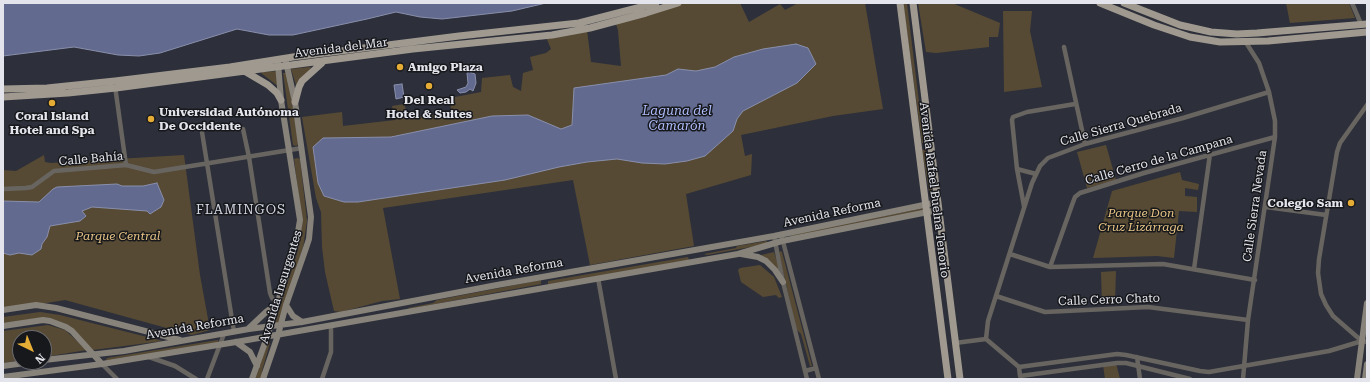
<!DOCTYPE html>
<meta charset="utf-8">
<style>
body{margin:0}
#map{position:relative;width:1370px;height:382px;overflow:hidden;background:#2d303a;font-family:"Roboto Serif",serif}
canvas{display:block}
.frame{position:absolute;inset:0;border:4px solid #e4e5ec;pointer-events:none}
.north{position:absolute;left:12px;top:330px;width:40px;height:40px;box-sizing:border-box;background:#17181c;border:1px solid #696a6f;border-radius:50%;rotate:137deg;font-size:11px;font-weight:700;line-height:16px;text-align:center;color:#e4e5ec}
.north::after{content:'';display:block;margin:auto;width:14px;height:18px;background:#e6ad36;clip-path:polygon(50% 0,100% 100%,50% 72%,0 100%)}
</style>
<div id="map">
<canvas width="1370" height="382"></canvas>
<div class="frame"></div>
<div class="north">N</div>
</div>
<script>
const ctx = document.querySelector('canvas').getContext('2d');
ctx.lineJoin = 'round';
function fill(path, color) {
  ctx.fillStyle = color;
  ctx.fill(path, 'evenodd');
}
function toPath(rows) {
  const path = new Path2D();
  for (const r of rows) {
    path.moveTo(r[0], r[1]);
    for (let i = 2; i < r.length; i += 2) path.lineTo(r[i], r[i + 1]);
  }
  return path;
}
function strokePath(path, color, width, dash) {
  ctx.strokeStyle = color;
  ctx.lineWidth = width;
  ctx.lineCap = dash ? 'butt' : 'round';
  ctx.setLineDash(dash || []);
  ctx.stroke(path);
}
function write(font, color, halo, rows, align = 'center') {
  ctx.font = font + ' "Roboto Serif",serif';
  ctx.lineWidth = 3;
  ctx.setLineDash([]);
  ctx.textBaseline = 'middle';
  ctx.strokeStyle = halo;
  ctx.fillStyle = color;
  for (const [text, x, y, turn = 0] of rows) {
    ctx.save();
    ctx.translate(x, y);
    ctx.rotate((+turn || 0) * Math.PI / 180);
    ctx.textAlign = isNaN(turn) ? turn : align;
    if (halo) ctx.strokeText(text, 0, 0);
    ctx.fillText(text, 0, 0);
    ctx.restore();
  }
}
fill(toPath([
 [681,3,740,3,749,22,780,4,785,10,798,3,844,3,845,4,850,3,865,3,883,109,833,116,741,135,745,156,752,154,751,175,686,194,694,246,590,265,573,180,383,208,400,299,382,301,341,312,334,311,325,272,322,247,321,212,316,198,302,117,342,112,343,126,395,120,392,106,404,104,409,118,447,113,451,111,450,98,481,92,482,78,510,75,513,87,521,91,523,73,533,70,530,57,546,53,551,49,546,37,587,30,591,62,621,66,618,30,616,24],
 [903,3,907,3,924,143,922,143],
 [918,3,932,3,937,4,937,3,952,3,1000,23,998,37,989,37,989,47,936,53,926,52],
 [1286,3,1349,3,1355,18,1290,23],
 [1003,11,1032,11,1030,31,1042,87,1004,92],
 [310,67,311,68,298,86,296,85,291,69],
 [278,71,279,87,261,73,263,72],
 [283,73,287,73,299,144,296,146,293,145],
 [1106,145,1116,180,1087,188,1077,152],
 [926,149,933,198,930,197,922,150],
 [44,155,45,162,51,163,184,155,200,275,210,330,192,335,65,300,3,310,3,170,16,171],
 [297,158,300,159,307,221,303,248,295,274,278,326,274,326,298,250,302,222,294,159],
 [1180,172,1182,180,1199,184,1198,190,1185,188,1185,196,1197,197,1197,212,1179,211,1174,258,1157,256,1093,258,1112,191],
 [924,208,924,211,791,237,791,235],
 [767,241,767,244,707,255,704,254,736,248,737,246],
 [780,251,782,252,812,366,810,366,801,334,796,329,779,253],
 [774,252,780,271,757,256],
 [688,257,689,260,548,285,548,281],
 [760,265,774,277,782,297,779,298,776,295,763,297,741,282,738,270,740,268],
 [1116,271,1115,302,1102,304,1101,272],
 [541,280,541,284,409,309,408,308,433,303,437,300],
 [40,312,60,315,163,341,93,350,70,326,44,318,3,324,3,317],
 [48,325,65,330,87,350,44,357,44,338,20,338,20,360,3,363,3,331],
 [218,340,218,343,107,362,106,360,107,358],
 [268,340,270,343,262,371,263,374,261,379,255,379],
 [1116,363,1120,379,1105,379,1103,365]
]), '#574a34');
const water = toPath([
 [3,3,546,3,512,11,442,19,420,17,396,12,367,19,293,35,269,35,237,29,160,53,139,56,118,55,74,47,3,56,3,3],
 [796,44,808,48,816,64,797,83,743,111,737,119,733,131,705,156,687,161,665,164,642,163,617,159,587,162,559,167,505,180,358,202,344,202,324,196,318,183,313,147,323,138,391,137,492,116,528,115,561,129,572,125,574,88,666,75,678,69,696,71,715,67,734,57,763,49,796,44],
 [469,72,475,74,476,83,473,91,470,89,466,92,460,93,457,90,466,87,468,83,467,73,469,72],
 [402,84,404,97,396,99,394,85,402,84],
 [157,183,164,200,161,207,150,214,147,211,92,207,82,211,86,216,80,221,50,226,47,237,42,244,41,249,32,255,19,253,10,255,3,253,3,201,39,202,53,189,57,187,117,184,122,186,143,186,157,183]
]);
fill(water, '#626a8f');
strokePath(water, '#898fab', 1);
strokePath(toPath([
 [1352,3,1361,24],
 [1064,47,1085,144],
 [115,86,126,165],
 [1367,105,1340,143,1337,152,1319,259,1318,273,1321,294,1326,305,1333,316,1356,336,1362,341,1367,342],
 [243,129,249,157,270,293,272,298,277,302],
 [202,132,234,332],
 [1017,169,1036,174],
 [3,189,26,188,32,187,54,171,126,165,154,172,302,148],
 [1024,206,1017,169,1012,120,1013,117,1027,112,1075,104],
 [1266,207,1326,215],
 [781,234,819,379],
 [774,236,783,282,807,379],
 [1010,254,1050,267,1163,264,1255,280],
 [1050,267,1072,205,1075,197,1080,193,1144,173,1275,137],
 [1194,269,1210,154],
 [598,278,616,379],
 [996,296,1045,312,1148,307,1248,320],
 [986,339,988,321,1032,183,1040,166,1048,158,1085,144,1183,118,1269,92],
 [955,343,986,339,1019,367,1020,376],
 [149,357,175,366,196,379],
 [1137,357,1140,379],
 [102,364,117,379],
 [1019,367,1117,354,1126,355,1200,371,1209,372,1329,351,1362,341],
 [805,371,816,368],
 [1020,376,1117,363,1126,363,1190,379],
 [207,379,224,334],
 [322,379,331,352,331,326],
 [1243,379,1248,320,1275,137,1275,121,1269,92,1259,63,1245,41]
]), '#686561', 4.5);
strokePath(toPath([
 [741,254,758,257,766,261,775,270,783,282],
 [286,305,293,316,302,322],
 [3,310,36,305,56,308,180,340],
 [3,326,43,320,50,321,66,327,72,331,102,364],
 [249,328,266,312,277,304],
 [236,342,250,352,257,366],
 [44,360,124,351,249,329,302,322,497,285,774,236,938,202],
 [3,366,32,362],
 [3,377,102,364,236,342,738,254,782,241,938,210],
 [252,379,267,337,296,244,300,220,281,100,278,63],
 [263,379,278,335,286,305,305,251,309,239,311,217,295,102,286,62],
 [1357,379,1367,303],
 [1365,379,1367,364]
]), '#87837b', 6);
strokePath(toPath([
 [900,3,948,379],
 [913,3,960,379],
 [1100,3,1154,25,1190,37,1220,42,1268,41,1367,32],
 [1124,3,1180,25,1211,32,1237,34,1257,33,1367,24],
 [246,72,268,85,277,93,281,100],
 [3,89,47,88,115,81,230,67,293,57,459,36,579,23,656,3],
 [3,97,68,93,116,88,413,49,552,35,590,28,646,13,678,3],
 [295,102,299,87,302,81,322,63]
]), '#9f9990', 7);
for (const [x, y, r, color] of [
 [400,67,4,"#e6ad36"],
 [429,86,4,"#e6ad36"],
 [52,103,4,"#e6ad36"],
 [151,119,4,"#e6ad36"],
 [1351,203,4,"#e6ad36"]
]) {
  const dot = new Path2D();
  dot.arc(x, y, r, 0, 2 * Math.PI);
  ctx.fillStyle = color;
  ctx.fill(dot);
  strokePath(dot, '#17181c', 1.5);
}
write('12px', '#e4e5ec', '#17181c', [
 ["Avenida del Mar",341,48,-7],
 ["Calle Sierra Quebrada",1121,125,-16],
 ["Calle Bahía",91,159,-5],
 ["Calle Cerro de la Campana",1159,160,-16],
 ["Avenida Rafael Buelna Tenorio",934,190,83],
 ["Calle Sierra Nevada",1255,206,-82],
 ["Avenida Reforma",832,213,-12],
 ["Avenida Reforma",514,271,-10],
 ["Avenida Insurgentes",281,287,-73],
 ["Calle Cerro Chato",1109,300,-2],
 ["Avenida Reforma",195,327,-10]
]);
write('bold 12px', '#e4e5ec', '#17181c', [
 ["Amigo Plaza",408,67],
 ["Del Real",429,100,"center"],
 ["Hotel & Suites",429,114,"center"],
 ["Universidad Autónoma",159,112],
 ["De Occidente",159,126],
 ["Coral Island",52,116,"center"],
 ["Hotel and Spa",52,130,"center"],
 ["Colegio Sam",1343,203,"right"]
], 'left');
write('italic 12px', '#e7c485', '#17181c', [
 ["Parque Don",1141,213],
 ["Cruz Lizárraga",1141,227],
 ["Parque Central",118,236]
]);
write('italic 13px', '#aebcfa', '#17181c', [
 ["Laguna del",677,111],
 ["Camarón",677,126]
]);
ctx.letterSpacing = '1px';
write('13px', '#d2d6e2', '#17181c', [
 ["FLAMINGOS",241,210]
]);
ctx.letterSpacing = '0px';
</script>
